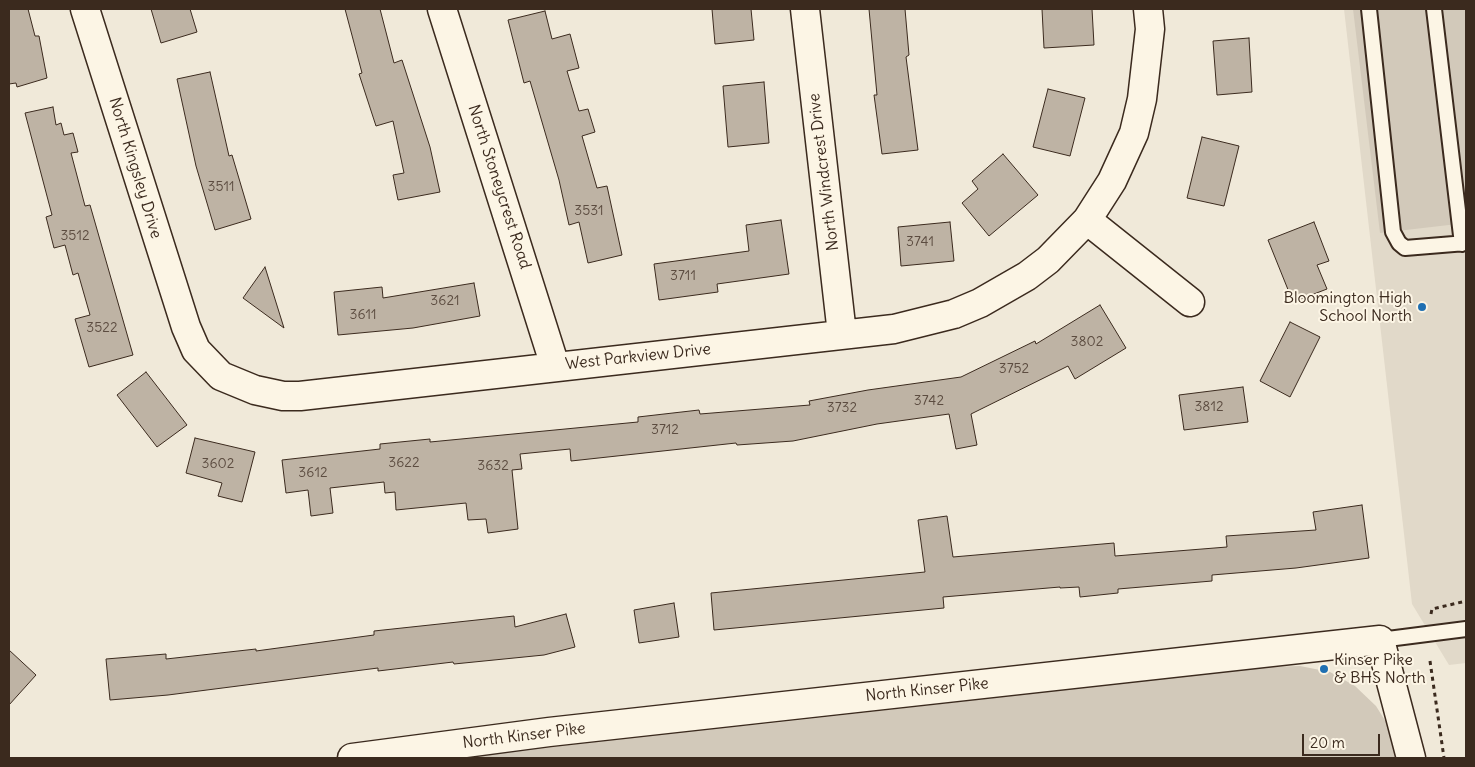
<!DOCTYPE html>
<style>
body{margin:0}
#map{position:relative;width:1475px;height:767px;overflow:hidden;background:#f0e9d9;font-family:Delius,sans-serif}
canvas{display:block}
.frame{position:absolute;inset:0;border:10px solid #3b2a1e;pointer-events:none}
.scale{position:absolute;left:1302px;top:734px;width:78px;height:22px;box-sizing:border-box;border:2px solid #3b2a1e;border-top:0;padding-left:6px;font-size:15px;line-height:18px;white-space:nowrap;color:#3b2a1e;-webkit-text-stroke:4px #fcf5e5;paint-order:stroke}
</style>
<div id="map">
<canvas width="1475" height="767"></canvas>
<div class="frame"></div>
<div class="scale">20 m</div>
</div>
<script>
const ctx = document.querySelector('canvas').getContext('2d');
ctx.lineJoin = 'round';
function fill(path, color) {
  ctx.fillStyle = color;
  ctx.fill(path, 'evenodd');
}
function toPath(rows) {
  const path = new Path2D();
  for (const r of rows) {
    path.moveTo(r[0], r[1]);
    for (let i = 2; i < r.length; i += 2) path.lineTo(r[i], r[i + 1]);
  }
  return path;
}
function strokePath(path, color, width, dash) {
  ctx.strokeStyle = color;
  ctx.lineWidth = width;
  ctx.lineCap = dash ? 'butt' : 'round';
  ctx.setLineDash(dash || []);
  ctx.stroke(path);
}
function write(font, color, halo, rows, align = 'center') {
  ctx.font = font + ' Delius,sans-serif';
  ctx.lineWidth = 4;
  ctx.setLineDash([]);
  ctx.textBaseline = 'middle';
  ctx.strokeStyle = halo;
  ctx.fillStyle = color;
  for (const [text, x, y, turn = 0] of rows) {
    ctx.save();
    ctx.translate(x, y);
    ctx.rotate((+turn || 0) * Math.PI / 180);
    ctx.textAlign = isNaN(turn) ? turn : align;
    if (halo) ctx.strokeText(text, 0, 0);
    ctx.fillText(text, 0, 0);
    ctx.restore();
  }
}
fill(toPath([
 [1344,9,1466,9,1466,663,1449,665,1412,604]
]), '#e1d9c9');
fill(toPath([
 [1353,9,1466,9,1466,223,1380,233],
 [1300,666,1330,672,1355,686,1376,706,1389,727,1399,758,436,758,609,737,764,724,1265,667]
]), '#d2c9ba');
const building = toPath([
 [9,9,28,9,35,36,39,36,47,78,17,87,16,83,9,84,9,9],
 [151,9,190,9,197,32,161,43,151,9],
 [345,9,380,9,394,63,402,60,430,147,440,192,398,200,393,175,404,173,393,121,376,126,359,74,362,73,345,9],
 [712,9,751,9,754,40,715,44,712,9],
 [869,9,905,9,909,55,906,57,918,150,882,154,874,95,877,95,869,9],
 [1042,9,1092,9,1094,45,1044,48,1042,9],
 [545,11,552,39,570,34,579,68,567,71,579,111,588,109,595,132,582,136,597,188,607,186,622,255,588,263,579,222,569,225,559,180,530,81,524,83,508,20,545,11],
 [1249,38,1252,92,1217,95,1213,41,1249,38],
 [210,72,229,156,232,155,251,219,215,230,196,166,177,79,210,72],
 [764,82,769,143,728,147,723,86,764,82],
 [1048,89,1085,98,1070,156,1033,147,1048,89],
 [53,107,56,125,61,123,64,135,73,133,78,152,71,153,85,206,90,205,133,355,89,367,75,319,90,315,78,273,73,275,65,245,54,248,46,217,52,215,25,113,53,107],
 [1202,137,1239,146,1224,206,1187,198,1202,137],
 [1003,154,1038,195,989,236,962,203,978,189,972,181,1003,154],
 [781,220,789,274,717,284,718,292,659,300,654,264,749,251,746,225,781,220],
 [950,222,954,261,901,266,898,227,950,222],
 [1314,222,1329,261,1317,265,1327,289,1293,302,1268,240,1314,222],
 [265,267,284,328,243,298,265,267],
 [474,283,480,316,413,328,338,335,334,292,382,287,383,298,474,283],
 [1100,305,1126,348,1075,379,1068,366,971,414,977,445,956,449,949,414,877,424,793,441,737,445,736,443,571,461,570,449,520,454,522,469,512,470,518,529,488,533,486,519,468,520,466,503,396,510,395,492,385,493,384,482,330,488,333,513,311,516,308,490,286,493,282,460,380,449,380,444,430,439,430,442,638,422,638,417,699,410,700,414,810,405,809,401,868,390,961,377,1035,341,1036,344,1100,305],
 [1290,322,1320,337,1290,397,1260,381,1290,322],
 [146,372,187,425,157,447,117,395,146,372],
 [1243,387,1248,422,1184,430,1179,395,1243,387],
 [195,438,255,452,242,502,218,496,222,483,186,473,195,438],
 [1362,505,1369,558,1296,568,1212,575,1212,581,1118,589,1118,593,1080,597,1079,587,1060,588,1060,587,943,597,944,608,714,630,711,593,925,572,918,520,947,516,953,557,1114,543,1115,556,1227,547,1226,536,1316,530,1313,512,1362,505],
 [674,603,679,637,639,643,634,610,674,603],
 [566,614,575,647,544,655,454,664,453,662,378,671,378,668,168,695,110,700,106,659,166,654,166,659,256,649,256,651,374,635,374,631,514,616,515,627,566,614],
 [9,650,36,675,9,705,9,650]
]);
fill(building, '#beb3a4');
strokePath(building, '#3b2a1e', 1);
const service = toPath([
 [1369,9,1393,232,1399,243,1405,248,1466,243],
 [1434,9,1462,244],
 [1380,640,1466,629]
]);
const minor = toPath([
 [85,9,186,327,196,350,221,376,255,390,283,396,300,396,894,329,954,314,980,303,1027,276,1048,260,1087,220,1112,181,1134,133,1142,99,1150,29,1148,9],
 [442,9,555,366],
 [805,9,842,334],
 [1087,220,1190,302]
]);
const tertiary = toPath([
 [352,758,549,732,1380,640,1411,758]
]);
strokePath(service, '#3b2a1e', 18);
strokePath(minor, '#3b2a1e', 31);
strokePath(tertiary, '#3b2a1e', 31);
strokePath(toPath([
 [1431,614,1432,609,1466,601],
 [1430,661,1444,758]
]), '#3b2a1e', 3, [4, 4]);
strokePath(service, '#fcf5e5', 14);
strokePath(minor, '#fcf5e5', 28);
strokePath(tertiary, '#fcf5e5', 28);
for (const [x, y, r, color] of [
 [1422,307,5,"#1f6fb2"],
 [1324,669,5,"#1f6fb2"]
]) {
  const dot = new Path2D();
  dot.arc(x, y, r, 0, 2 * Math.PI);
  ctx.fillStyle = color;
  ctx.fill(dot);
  strokePath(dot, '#fcf5e5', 2);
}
write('14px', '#5c4c40', null, [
 ["3511",221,187],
 ["3531",589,211],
 ["3512",75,236],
 ["3741",920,242],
 ["3711",683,276],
 ["3621",445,301],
 ["3611",363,315],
 ["3522",102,328],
 ["3802",1087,342],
 ["3752",1014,369],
 ["3742",929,401],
 ["3812",1209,407],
 ["3732",842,408],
 ["3712",665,430],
 ["3622",404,463],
 ["3602",218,464],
 ["3632",493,466],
 ["3612",313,473]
]);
write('16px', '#3b2a1e', '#fcf5e5', [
 ["North Kingsley Drive",135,168,73],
 ["North Windcrest Drive",824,172,-97],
 ["North Stoneycrest Road",499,187,72],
 ["West Parkview Drive",638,357,-6],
 ["North Kinser Pike",927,690,-6],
 ["North Kinser Pike",524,736,-7]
]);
write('16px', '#3b2a1e', '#fcf5e5', [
 ["Bloomington High",1412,298],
 ["School North",1412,316],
 ["Kinser Pike",1334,660,"left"],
 ["& BHS North",1334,678,"left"]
], 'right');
</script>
